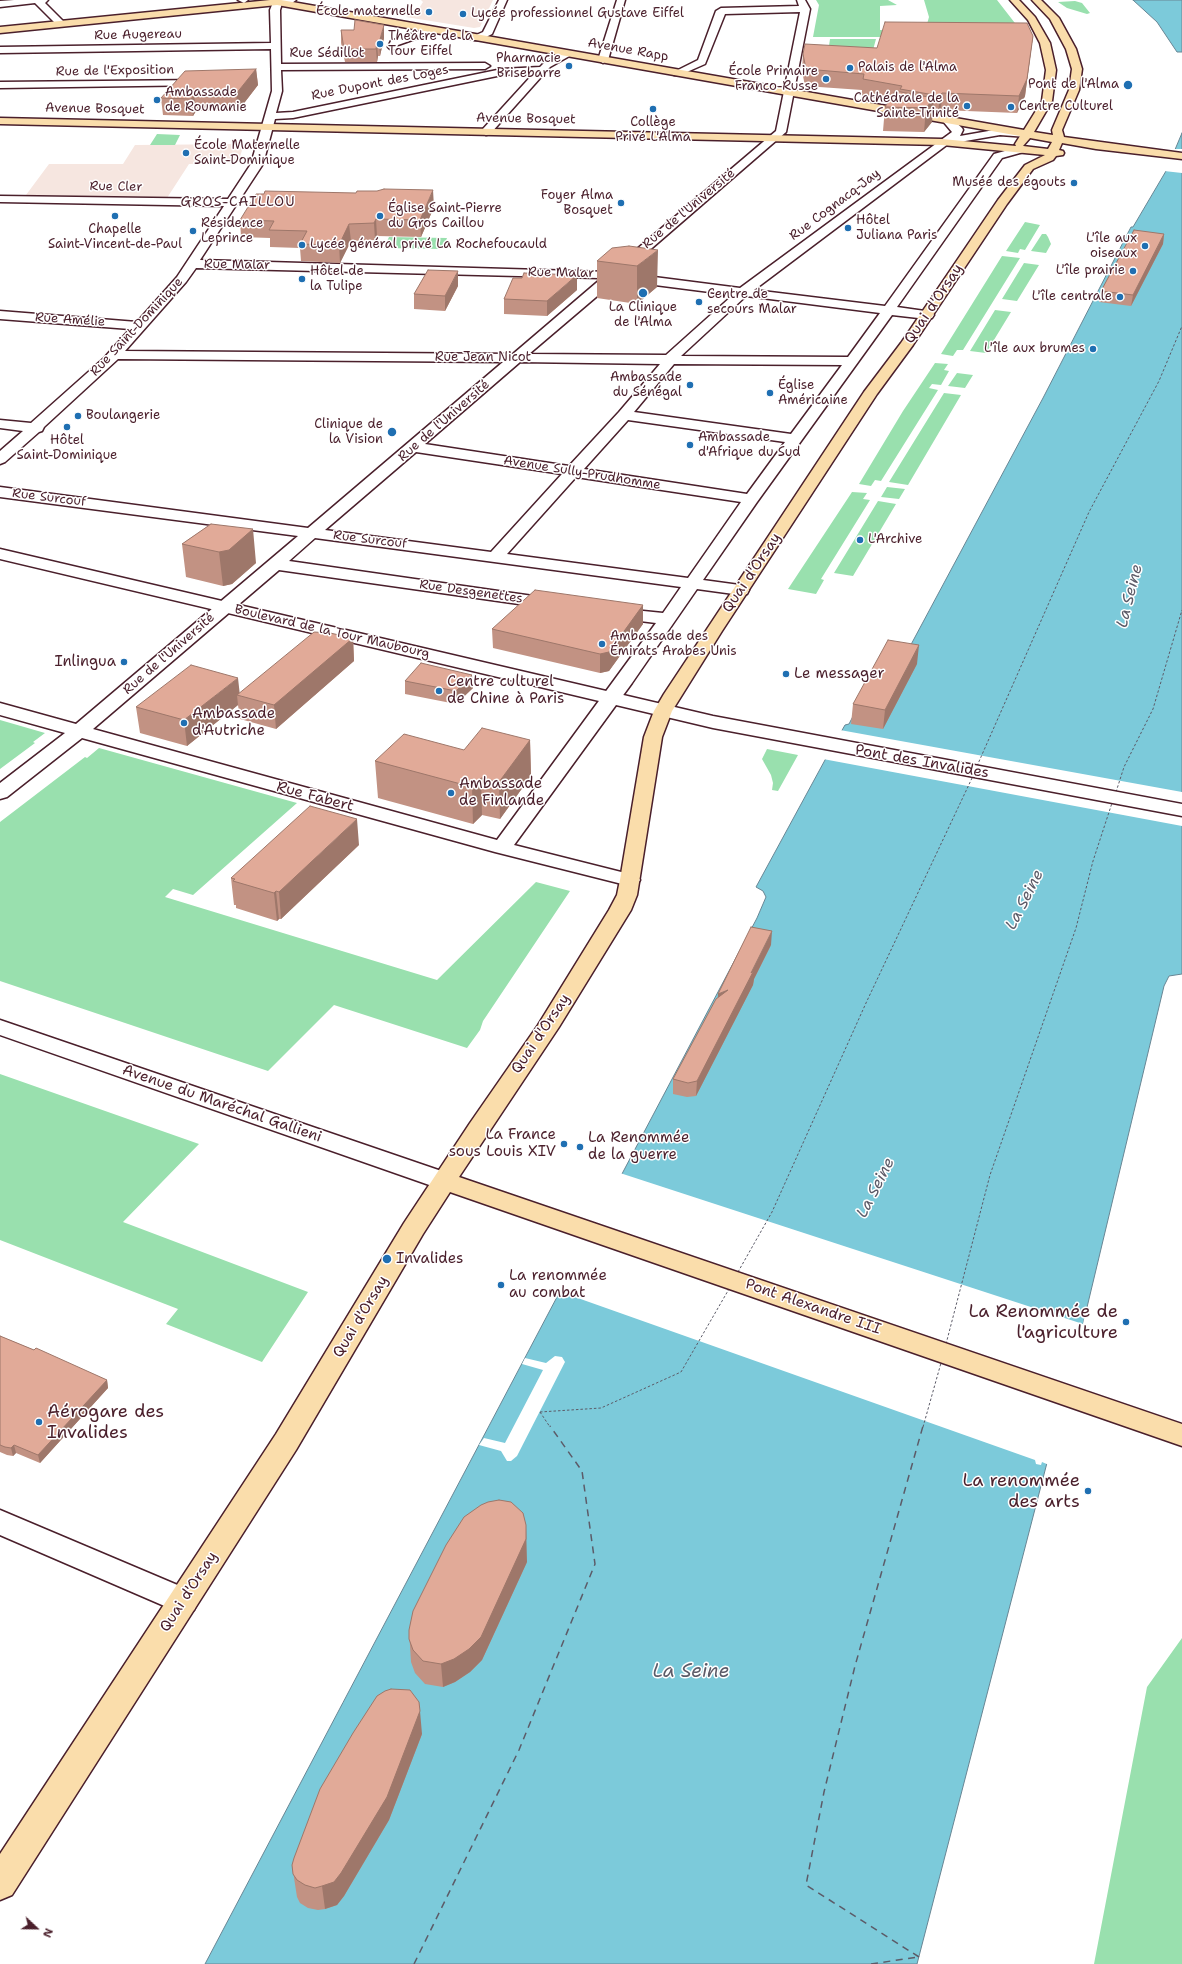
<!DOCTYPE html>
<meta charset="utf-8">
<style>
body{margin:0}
#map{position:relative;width:1182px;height:1964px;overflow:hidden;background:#fff;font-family:"Shantell Sans",sans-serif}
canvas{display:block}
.north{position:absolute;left:16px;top:1908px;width:40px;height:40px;-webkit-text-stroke:3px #fff;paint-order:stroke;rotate:112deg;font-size:11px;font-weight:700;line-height:16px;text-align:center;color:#4a1f2b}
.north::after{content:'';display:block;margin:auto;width:14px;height:18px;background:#4a1f2b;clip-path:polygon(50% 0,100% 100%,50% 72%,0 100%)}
</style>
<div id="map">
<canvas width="1182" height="1964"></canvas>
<div class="north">N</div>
</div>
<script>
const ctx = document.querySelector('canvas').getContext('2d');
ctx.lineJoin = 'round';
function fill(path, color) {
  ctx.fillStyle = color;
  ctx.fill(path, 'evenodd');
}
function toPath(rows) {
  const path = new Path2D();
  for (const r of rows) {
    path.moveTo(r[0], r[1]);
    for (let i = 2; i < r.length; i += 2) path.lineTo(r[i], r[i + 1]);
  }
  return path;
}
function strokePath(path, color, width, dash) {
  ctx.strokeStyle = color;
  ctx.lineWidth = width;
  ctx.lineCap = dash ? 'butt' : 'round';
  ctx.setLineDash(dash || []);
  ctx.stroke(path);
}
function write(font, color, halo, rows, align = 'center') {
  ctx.font = font + ' "Shantell Sans",sans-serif';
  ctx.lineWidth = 3;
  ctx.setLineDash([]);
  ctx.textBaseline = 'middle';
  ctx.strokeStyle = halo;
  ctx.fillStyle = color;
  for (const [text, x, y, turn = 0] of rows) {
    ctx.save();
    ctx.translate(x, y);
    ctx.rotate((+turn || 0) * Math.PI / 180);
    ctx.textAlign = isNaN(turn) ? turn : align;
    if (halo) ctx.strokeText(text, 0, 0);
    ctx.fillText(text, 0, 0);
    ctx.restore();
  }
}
fill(toPath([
 [421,0,493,0,480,27,474,28,406,17,416,13,423,2],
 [244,144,238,163,189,164,167,198,26,195,49,164,123,164,135,145]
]), '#f6e6e0');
fill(toPath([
 [816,0,888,0,897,5,880,6,880,30,925,31,929,17,924,0,997,0,1018,27,883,37,813,37,819,5],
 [1075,1,1082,3,1090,13,1087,14,1067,8,1058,2],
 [830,39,876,39,870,61,827,59],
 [157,134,180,135,175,145,150,145],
 [1025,222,1040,225,1025,250,1020,249,1018,253,1006,251],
 [1042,234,1046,234,1048,237,1051,244,1046,253,1031,251],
 [389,237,447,238,443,249,384,248],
 [1002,256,1020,258,963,350,957,350,953,356,941,354],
 [1024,263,1039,265,1017,301,1002,299],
 [995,310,1011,312,986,353,970,351],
 [935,363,948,364,944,370,949,371,941,385,932,384,929,388,938,390,881,481,875,480,871,486,859,484,903,411],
 [957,373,973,375,965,388,948,386],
 [944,393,961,395,908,485,889,482],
 [887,487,905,489,899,499,881,497],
 [852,492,867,493,863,499,870,500,821,579,824,580,816,594,788,589],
 [878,501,896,504,853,576,834,573],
 [0,720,45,733,33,742,35,743,0,769],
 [99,748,297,803,193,895,173,889,165,897,437,980,536,882,570,891,483,1021,480,1030,467,1048,334,1005,268,1071,0,981,0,822,85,757,87,758],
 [767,749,798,755,778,791,772,790,773,783,771,775,762,759],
 [0,1074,199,1144,123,1222,308,1292,262,1362,166,1324,178,1309,0,1240],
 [1182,1638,1182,1964,1094,1964,1147,1687]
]), '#99e0ae');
const water = toPath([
 [1133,0,1182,0,1182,52,1177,52,1157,22,1133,0],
 [1182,133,1182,974,1169,976,1164,986,1083,1324,917,1964,205,1964,757,918,766,897,763,891,756,887,825,760,845,725,849,724,885,654,907,652,1043,398,1131,227,1133,227,1166,171,1182,133]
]);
fill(water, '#7ccada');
strokePath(water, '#688694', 1);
fill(toPath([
 [1174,149,1182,149,1182,173,1164,171],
 [840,730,1182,792,1182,826,823,759],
 [620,1173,1083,1324,1085,1315,1087,1315,1049,1465,1042,1462,1041,1465,1036,1464,1035,1460,558,1291],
 [555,1356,562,1357,565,1362,517,1456,511,1461,507,1461,501,1451,479,1445,484,1438,505,1443,543,1370,522,1364,525,1358,546,1363]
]), '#fff');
strokePath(toPath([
 [977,766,1089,512,1159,381,1182,326],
 [1116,792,1124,767,1153,709,1182,610],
 [738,1272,772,1212,866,1003,973,776],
 [946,1344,990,1175,1076,928,1093,861,1112,803],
 [540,1412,601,1408,681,1372,729,1289],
 [540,1412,550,1427],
 [923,1427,941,1363]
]), '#5c5b68', 1, [2.5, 2]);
strokePath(toPath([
 [919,1957,806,1885,824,1792,855,1666,923,1426],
 [414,1964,519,1750,595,1564,582,1471,550,1426],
 [871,1964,918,1957]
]), '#5c5b68', 1.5, [7, 5.5]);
const minor = toPath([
 [14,0,48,0,45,3,65,23,60,26,57,25,35,3,0,7,0,1,14,0],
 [238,0,248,0,244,3,238,0],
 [274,0,283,0,280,10,281,64,485,63,490,66,485,69,281,70,282,91,276,113,293,112,502,69,540,67,544,63,565,52,571,52,573,54,550,67,490,134,486,135,481,132,482,130,534,73,502,75,293,118,275,119,263,164,200,260,610,272,776,131,800,12,725,14,705,64,680,75,674,75,672,73,698,60,716,11,721,8,799,6,797,0,805,0,810,9,786,132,623,273,740,288,952,132,942,120,943,118,951,118,962,128,963,130,960,136,1000,129,1027,131,1032,134,1027,137,1000,135,948,144,754,290,885,306,994,154,1023,146,1028,149,1027,151,1002,158,897,307,932,312,934,315,932,318,927,319,892,315,757,502,703,580,747,586,749,590,747,594,741,595,697,589,632,683,514,845,637,876,640,880,637,884,630,886,495,852,82,738,7,797,0,799,0,783,65,733,0,715,0,703,76,724,298,536,0,497,0,487,308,528,503,362,118,359,44,427,42,431,39,432,5,462,0,464,0,451,23,431,0,428,0,420,31,423,104,358,130,329,0,319,0,311,137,322,177,277,224,206,0,202,0,196,228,199,251,164,272,91,271,49,0,53,0,47,271,43,270,10,274,0],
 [196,268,599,278,602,278,513,354,125,351,186,282,196,268],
 [616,280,733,295,666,355,529,354,616,280],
 [746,296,880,313,848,357,681,356,746,296],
 [520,362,660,364,619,412,569,466,425,444,520,362],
 [674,364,842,365,791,434,634,412,674,364],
 [628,420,785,442,747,494,584,469,628,420],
 [416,452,562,474,491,552,325,530,416,452],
 [576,477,741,502,688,578,507,554,576,477],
 [315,538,681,587,663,613,614,608,608,609,605,613,608,617,656,623,497,840,93,729,279,570,554,609,560,608,562,604,560,600,554,599,289,561,315,538],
 [499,0,507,0,492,34,480,40,474,40,472,38,474,36,483,32,499,0],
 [617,0,625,0,608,60,603,63,598,60,617,0],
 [432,27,435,28,435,32,398,45,396,49,390,49,388,47,391,41,432,27],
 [204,80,208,81,209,83,208,85,0,88,0,82,204,80]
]);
const tertiary = toPath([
 [0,549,713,716,1182,804,1182,816,713,728,0,559,0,549],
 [0,1510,194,1592,198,1601,194,1610,183,1614,0,1535,0,1510]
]);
const secondary = toPath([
 [274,0,296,0,292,3,277,5,274,4,274,0],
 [0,1020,453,1175,456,1181,453,1187,444,1189,435,1187,0,1035,0,1020]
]);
const primary = toPath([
 [270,0,281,0,1024,130,1042,101,1046,70,1040,43,1028,20,1010,0,1019,0,1035,17,1050,43,1056,70,1052,101,1034,132,1053,135,1052,130,1069,90,1072,69,1066,49,1050,19,1032,0,1041,0,1059,18,1076,49,1082,69,1079,90,1062,130,1064,137,1182,153,1182,159,1096,149,1062,143,1059,150,1063,151,1064,153,1063,155,1056,156,1053,160,1033,169,1007,204,913,345,877,394,722,631,672,711,662,737,637,895,631,910,559,1027,459,1177,1182,1424,1182,1446,450,1192,423,1234,296,1450,12,1895,0,1900,0,1854,276,1434,404,1223,470,1123,538,1025,609,910,617,895,620,880,644,737,654,711,664,694,864,392,901,343,998,200,1025,165,1045,155,942,145,0,124,0,118,942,139,1016,146,1015,144,1020,136,277,5,0,33,0,27,270,0],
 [1030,138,1052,142,1048,149,1023,146,1030,138]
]);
strokePath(minor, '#4a1f2b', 3);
strokePath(tertiary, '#4a1f2b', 3);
strokePath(secondary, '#4a1f2b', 3);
strokePath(primary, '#4a1f2b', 3);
fill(minor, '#fff');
fill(tertiary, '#fff');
fill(secondary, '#fff');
fill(primary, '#faddab');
fill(toPath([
 [341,30,384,38,380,56,378,56,377,62,345,62,341,43],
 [1033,36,1025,96,1017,113,941,110,938,113,932,112,932,122,924,132,883,131,885,107,889,101,862,96,862,90,805,86,802,71,803,54,877,48],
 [256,69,258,85,238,111,196,111,193,116,163,115,161,98],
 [434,207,421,237,377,236,375,240,351,241,340,263,301,261,300,248,270,247,270,238,241,237,240,220],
 [1164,234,1163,244,1131,306,1099,302,1101,291],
 [629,246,657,287,637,304,597,298,597,261],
 [458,286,445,311,414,309,414,294],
 [577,290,547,316,504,314,504,299],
 [211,524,256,563,232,584,223,586,186,577,182,544],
 [643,605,643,624,609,671,600,673,493,648,492,629],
 [353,638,354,661,276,729,240,719,238,705,187,746,140,733,136,707,240,693],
 [917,664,883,729,851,724,853,704],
 [405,681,473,688,456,704,405,694],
 [530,740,531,776,500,819,482,815,473,824,378,798,375,761,464,750],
 [359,845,281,919,279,919,277,921,236,908,236,905,234,905,231,878],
 [771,945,754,979,753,985,696,1096,687,1097,673,1094,673,1079],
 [0,1336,107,1380,108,1388,40,1463,16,1453,13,1456,7,1455,0,1452],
 [527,1562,482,1660,470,1672,455,1682,443,1687,425,1684,415,1673,411,1662,409,1630],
 [422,1734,389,1820,344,1896,337,1905,325,1909,318,1910,308,1908,300,1903,297,1897,292,1865]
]), '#c29283');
fill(toPath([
 [384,25,384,38,380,56,379,43],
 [1033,36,1025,96,1017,113,1019,96],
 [377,43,378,56,377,62,376,49],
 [256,69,258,85,238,111,236,94],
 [942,93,941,110,938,113,940,96],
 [194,95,196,111,193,116,191,99],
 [934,98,932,122,924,132,926,108],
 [433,190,434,207,421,237,420,220],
 [376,219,377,236,375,240,374,223],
 [349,224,351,241,340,263,339,245],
 [1164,234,1163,244,1131,306,1133,295],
 [658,250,657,287,637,304,637,266],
 [458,271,458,286,445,311,445,296],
 [577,275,577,290,547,316,547,301],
 [253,529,256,563,232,584,223,586,219,552],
 [643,605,643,624,609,671,600,673,600,654],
 [353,638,354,661,276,729,274,705],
 [919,645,917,664,883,729,885,710],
 [472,675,473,688,456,704,456,691],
 [238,678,240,696,237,695,238,705,187,746,184,720],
 [530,740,531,776,500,819,499,782],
 [481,778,482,815,473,824,472,787],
 [357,819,359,845,281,919,279,892],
 [276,891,279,919,277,921,274,893],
 [772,931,771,945,754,979,753,985,696,1096,697,1081],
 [728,990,717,1009,718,994],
 [107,1380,108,1388,40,1463,38,1455],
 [14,1445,16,1453,13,1456,11,1448],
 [526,1525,527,1562,482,1660,470,1672,455,1682,443,1687,441,1664],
 [420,1711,422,1734,389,1820,344,1896,337,1905,325,1909,322,1886]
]), '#9e776a');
const building = toPath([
 [355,20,384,25,379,43,377,43,376,49,344,49,341,30,354,30,355,20],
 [885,22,1027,23,1033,36,1027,79,1019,96,942,93,940,96,900,89,902,86,863,79,864,74,806,69,803,54,805,44,877,48,885,22],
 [256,69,236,94,194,95,191,99,161,98,185,71,256,69],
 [895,91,934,98,926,108,885,107,895,91],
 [384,189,433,190,420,220,376,219,374,223,349,224,339,245,300,244,307,231,269,230,274,221,240,220,256,194,264,194,265,191,356,193,357,191,377,191,384,189],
 [1134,230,1164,234,1133,295,1101,291,1134,230],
 [629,246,658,250,637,266,597,261,612,248,629,246],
 [428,270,458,271,445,296,414,294,428,270],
 [524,273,577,275,547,301,504,299,513,278,522,278,524,273],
 [211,524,253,529,229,550,219,552,182,544,211,524],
 [535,590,643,605,609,652,600,654,492,629,535,590],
 [314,632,330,633,353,638,274,705,237,695,314,632],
 [888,640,919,645,885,710,853,704,888,640],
 [421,663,472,675,456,691,405,681,421,663],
 [191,665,238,678,184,720,136,707,191,665],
 [482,728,530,740,499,782,481,778,472,787,375,761,404,734,464,750,482,728],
 [310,806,357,819,279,892,276,891,274,893,233,881,235,879,231,878,310,806],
 [751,927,772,931,751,973,754,970,697,1081,688,1083,673,1079,716,999,728,990,718,994,751,927],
 [0,1336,34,1350,36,1348,107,1380,38,1455,14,1445,11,1448,5,1447,0,1445,0,1336],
 [499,1500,511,1502,523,1513,526,1525,526,1539,481,1637,469,1649,454,1659,441,1664,423,1661,413,1650,409,1639,409,1630,413,1611,446,1545,464,1517,481,1505,488,1502,499,1500],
 [391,1689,410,1690,419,1702,420,1711,387,1797,341,1873,334,1882,322,1886,315,1888,305,1885,297,1880,293,1874,292,1865,294,1858,320,1789,353,1733,377,1696,385,1691,391,1689]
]);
fill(building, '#e1aa98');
strokePath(building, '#9e776a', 1);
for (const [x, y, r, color] of [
 [429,12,4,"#1f6fb2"],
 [463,14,4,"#1f6fb2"],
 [380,44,4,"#1f6fb2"],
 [569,66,4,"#1f6fb2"],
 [850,68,4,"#1f6fb2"],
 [826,79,4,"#1f6fb2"],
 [1128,85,5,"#1f6fb2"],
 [157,100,4,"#1f6fb2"],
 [967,106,4,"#1f6fb2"],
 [1011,107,4,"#1f6fb2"],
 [653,109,4,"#1f6fb2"],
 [186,153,4,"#1f6fb2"],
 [1074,183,4,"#1f6fb2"],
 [621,203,4,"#1f6fb2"],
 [115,216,4,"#1f6fb2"],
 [380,216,4,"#1f6fb2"],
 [848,228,4,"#1f6fb2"],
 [193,231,4,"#1f6fb2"],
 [302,245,4,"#1f6fb2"],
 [1145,246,4,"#1f6fb2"],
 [1133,271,4,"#1f6fb2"],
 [302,279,4,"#1f6fb2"],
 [643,293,5,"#1f6fb2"],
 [1120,297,4,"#1f6fb2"],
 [699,302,4,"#1f6fb2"],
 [1093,349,4,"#1f6fb2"],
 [690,385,4,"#1f6fb2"],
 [770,393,4,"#1f6fb2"],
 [78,416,4,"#1f6fb2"],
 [67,427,4,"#1f6fb2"],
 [392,432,5,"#1f6fb2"],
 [690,445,4,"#1f6fb2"],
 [860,540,4,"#1f6fb2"],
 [602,644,4,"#1f6fb2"],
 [124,662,4,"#1f6fb2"],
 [786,674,4,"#1f6fb2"],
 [439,691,4,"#1f6fb2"],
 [184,723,4,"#1f6fb2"],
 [451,793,4,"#1f6fb2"],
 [564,1144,4,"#1f6fb2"],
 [580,1147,4,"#1f6fb2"],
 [387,1259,5,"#1f6fb2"],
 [501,1285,4,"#1f6fb2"],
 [1126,1322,4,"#1f6fb2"],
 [39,1422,4,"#1f6fb2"],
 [1088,1491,4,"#1f6fb2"]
]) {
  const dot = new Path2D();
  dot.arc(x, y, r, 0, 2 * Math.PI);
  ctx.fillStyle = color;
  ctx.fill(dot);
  strokePath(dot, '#fff', 1.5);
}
write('13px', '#4a1f2b', '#fff', [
 ["École maternelle",421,12,"right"],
 ["Lycée professionnel Gustave Eiffel",471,14],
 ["Théâtre de la",388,37],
 ["Tour Eiffel",388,52],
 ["Pharmacie",561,59,"right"],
 ["Brisebarre",561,74,"right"],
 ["Palais de l'Alma",858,68],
 ["École Primaire",818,72,"right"],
 ["Franco-Russe",818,87,"right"],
 ["Pont de l'Alma",1119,85,"right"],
 ["Ambassade",165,93],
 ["de Roumanie",165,108],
 ["Cathédrale de la",959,99,"right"],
 ["Sainte-Trinité",959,114,"right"],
 ["Centre Culturel",1019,107],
 ["Collège",653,123,"center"],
 ["Privé L'Alma",653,138,"center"],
 ["École Maternelle",194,146],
 ["Saint-Dominique",194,161],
 ["Musée des égouts",1066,183,"right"],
 ["Foyer Alma",613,196,"right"],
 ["Bosquet",613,211,"right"],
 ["Église Saint-Pierre",388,209],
 ["du Gros Caillou",388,224],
 ["Hôtel",856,221],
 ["Juliana Paris",856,236],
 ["Résidence",201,224],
 ["Leprince",201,239],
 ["Chapelle",115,230,"center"],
 ["Saint-Vincent-de-Paul",115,245,"center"],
 ["L'île aux",1137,239,"right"],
 ["oiseaux",1137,254,"right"],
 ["Lycée général privé La Rochefoucauld",310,245],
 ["L'île prairie",1125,271,"right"],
 ["Hôtel de",310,272],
 ["la Tulipe",310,287],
 ["Centre de",707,295],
 ["secours Malar",707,310],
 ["L'île centrale",1112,297,"right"],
 ["La Clinique",643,308,"center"],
 ["de l'Alma",643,323,"center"],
 ["L'île aux brumes",1085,349,"right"],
 ["Ambassade",682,378,"right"],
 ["du Sénégal",682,393,"right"],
 ["Église",778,386],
 ["Américaine",778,401],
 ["Boulangerie",86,416],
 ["Clinique de",383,425,"right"],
 ["la Vision",383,440,"right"],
 ["Ambassade",698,438],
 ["d'Afrique du Sud",698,453],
 ["Hôtel",67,441,"center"],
 ["Saint-Dominique",67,456,"center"],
 ["L'Archive",868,540],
 ["Ambassade des",610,637],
 ["Émirats Arabes Unis",610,652]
], 'left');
write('13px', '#4a1f2b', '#fff', [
 ["Rue Augereau",138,35,-1],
 ["Avenue Rapp",628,50,10],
 ["Rue Sédillot",327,54],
 ["Rue de l'Exposition",115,71,-1],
 ["Rue Dupont des Loges",380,83,-11],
 ["Avenue Bosquet",95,109,1],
 ["Avenue Bosquet",526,119,1],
 ["Rue Cler",116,187,1],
 ["Rue Cognacq-Jay",835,205,-37],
 ["Rue de l'Université",689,209,-40],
 ["Rue Malar",237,265,1],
 ["Rue Malar",561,273,1],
 ["Rue Amélie",70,320,4],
 ["Rue Saint-Dominique",137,327,-47],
 ["Rue Jean Nicot",483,358],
 ["Rue de l'Université",444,421,-41],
 ["Avenue Sully-Prudhomme",582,473,9],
 ["Rue Surcouf",49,498,7],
 ["Rue Surcouf",370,540,7],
 ["Rue Desgenettes",471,592,8],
 ["Boulevard de la Tour Maubourg",332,632,13],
 ["Rue de l'Université",169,654,-41]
]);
ctx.letterSpacing = '1px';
write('14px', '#4a1f2b', '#fff', [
 ["GROS-CAILLOU",238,202]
]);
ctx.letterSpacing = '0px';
write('15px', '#4a1f2b', '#fff', [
 ["Quai d'Orsay",934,304,-56],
 ["Quai d'Orsay",752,573,-56],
 ["Pont des Invalides",922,762,10],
 ["Rue Fabert",315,797,15],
 ["Quai d'Orsay",541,1034,-56],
 ["Avenue du Maréchal Gallieni",222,1104,19],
 ["Pont Alexandre III",813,1307,19],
 ["Quai d'Orsay",361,1317,-59],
 ["Quai d'Orsay",189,1592,-57]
]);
write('15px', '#4a1f2b', '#fff', [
 ["Inlingua",116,662,"right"],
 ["Le messager",794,674],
 ["Centre culturel",447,682],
 ["de Chine à Paris",447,699],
 ["Ambassade",192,714],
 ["d'Autriche",192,731],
 ["Ambassade",459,784],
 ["de Finlande",459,801],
 ["La France",556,1135,"right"],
 ["sous Louis XIV",556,1152,"right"],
 ["La Renommée",588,1138],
 ["de la guerre",588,1155],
 ["Invalides",396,1259],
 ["La renommée",509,1276],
 ["au combat",509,1293]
], 'left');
write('italic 16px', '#5c5b68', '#fff', [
 ["La Seine",1130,596,-76],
 ["La Seine",1025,900,-63],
 ["La Seine",876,1188,-63]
]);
write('18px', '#4a1f2b', '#fff', [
 ["La Renommée de",1118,1312],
 ["l'agriculture",1118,1333],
 ["Aérogare des",47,1412,"left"],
 ["Invalides",47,1433,"left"],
 ["La renommée",1080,1481],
 ["des arts",1080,1502]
], 'right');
write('italic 19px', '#5c5b68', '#fff', [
 ["La Seine",691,1672]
]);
</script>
